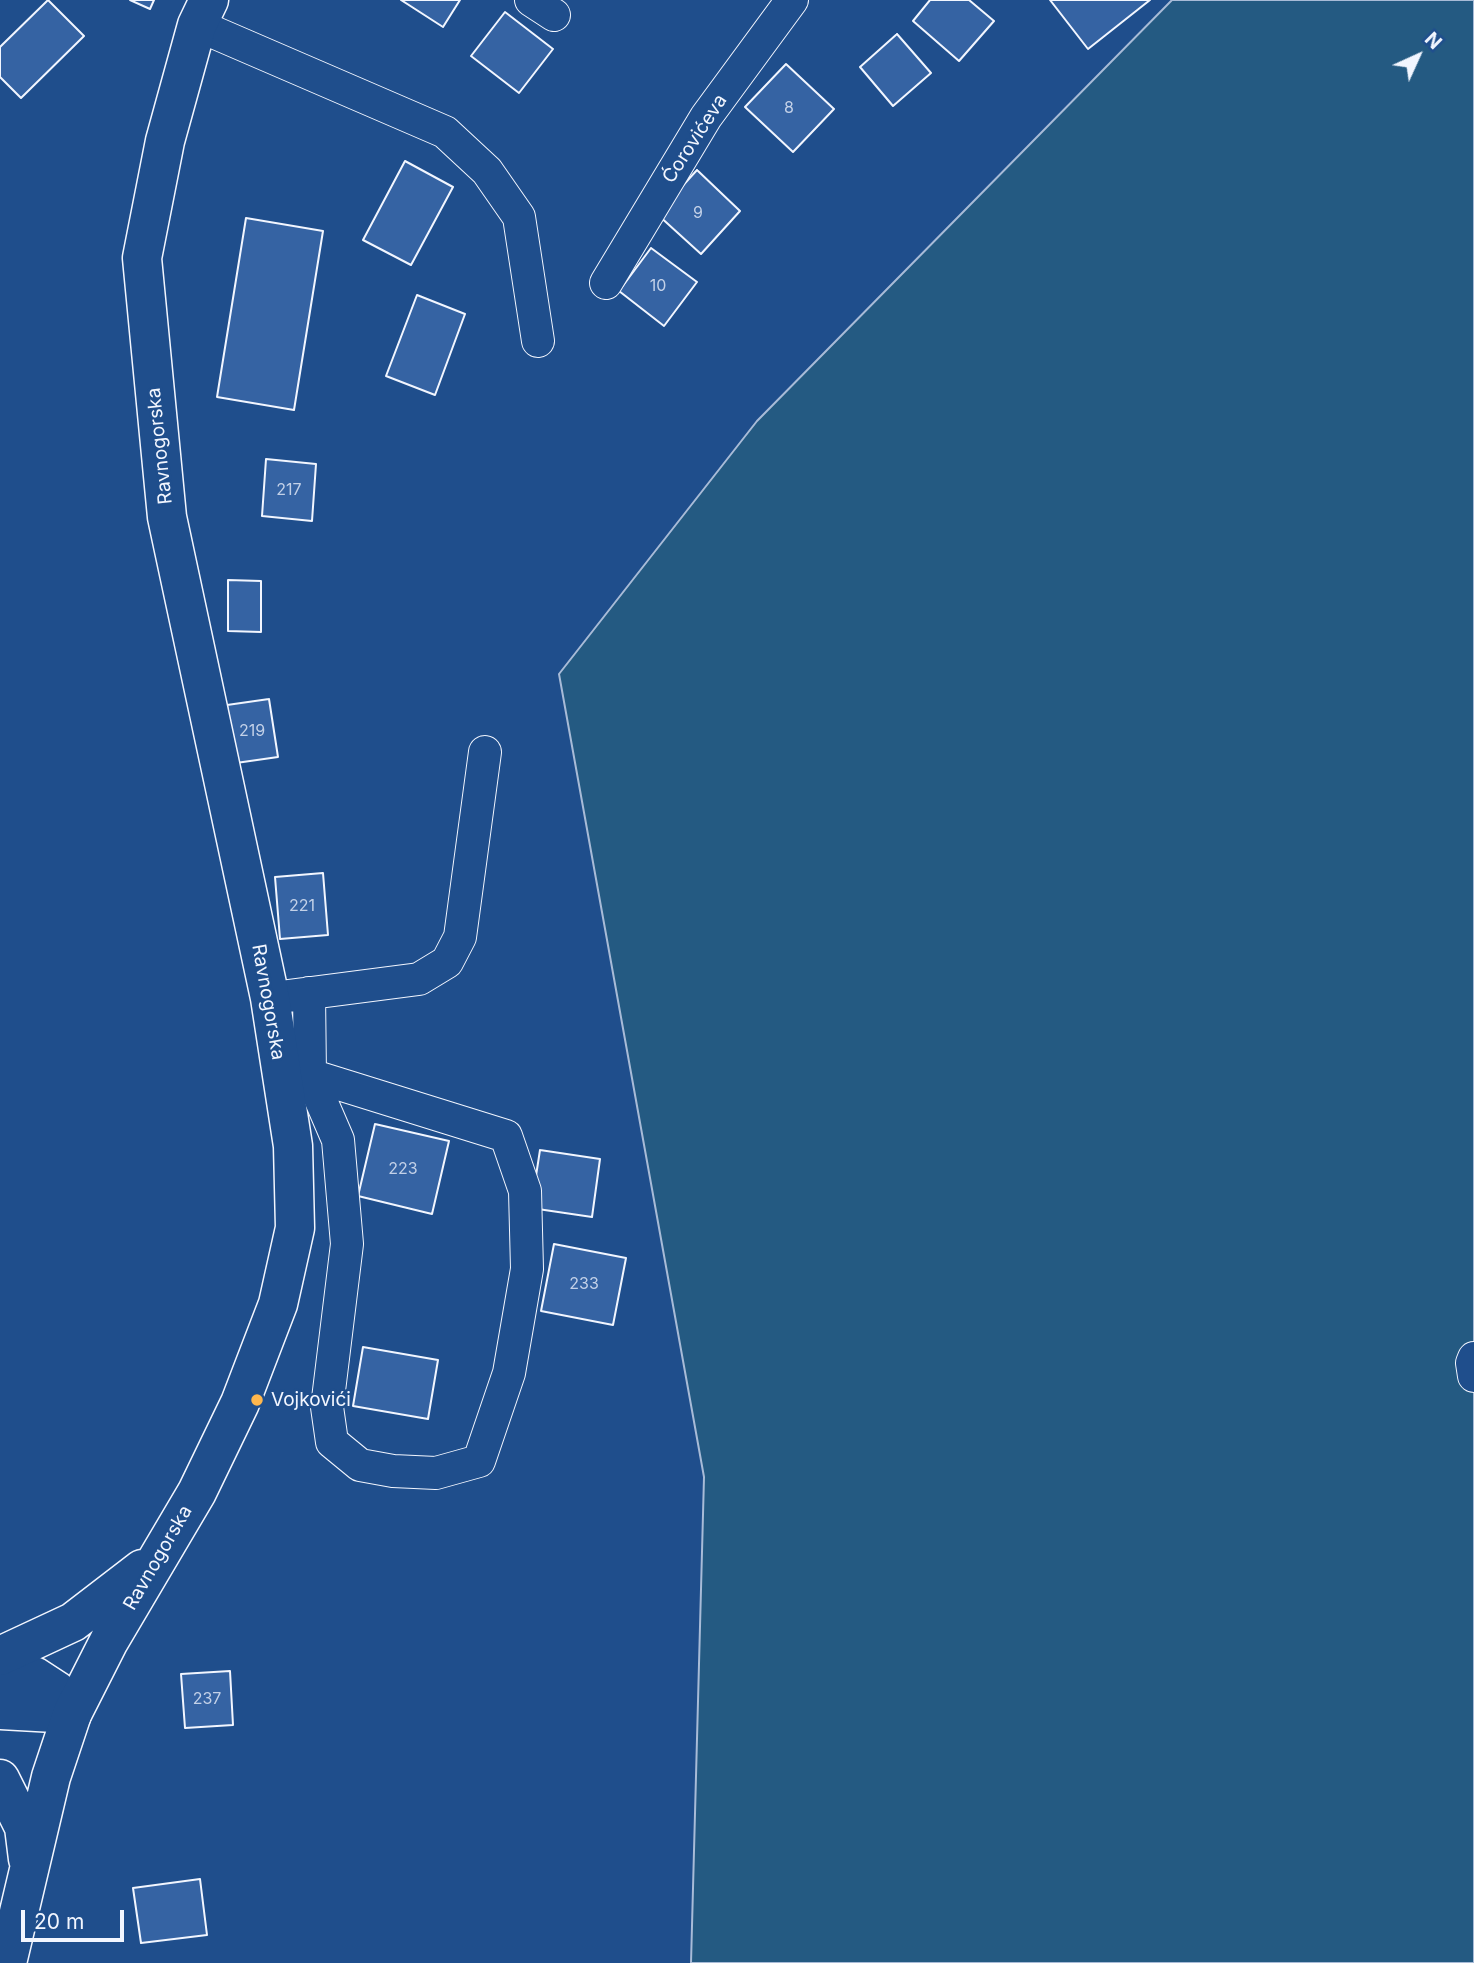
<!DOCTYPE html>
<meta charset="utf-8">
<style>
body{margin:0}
#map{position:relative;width:1474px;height:1963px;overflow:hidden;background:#1f4e8c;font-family:Inter,sans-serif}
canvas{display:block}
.north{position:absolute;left:1383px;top:21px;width:70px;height:70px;-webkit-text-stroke:5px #1f4e8c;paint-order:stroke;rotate:45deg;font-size:19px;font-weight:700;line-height:28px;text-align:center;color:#f2f6ff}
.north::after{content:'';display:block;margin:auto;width:24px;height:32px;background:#f2f6ff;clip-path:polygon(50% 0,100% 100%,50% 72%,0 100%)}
.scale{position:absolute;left:21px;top:1910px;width:103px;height:32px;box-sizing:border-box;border:4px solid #f2f6ff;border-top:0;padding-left:9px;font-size:21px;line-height:24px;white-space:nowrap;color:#f2f6ff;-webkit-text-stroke:5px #1f4e8c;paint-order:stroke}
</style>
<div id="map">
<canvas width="1474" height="1963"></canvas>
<div class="north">N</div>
<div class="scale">20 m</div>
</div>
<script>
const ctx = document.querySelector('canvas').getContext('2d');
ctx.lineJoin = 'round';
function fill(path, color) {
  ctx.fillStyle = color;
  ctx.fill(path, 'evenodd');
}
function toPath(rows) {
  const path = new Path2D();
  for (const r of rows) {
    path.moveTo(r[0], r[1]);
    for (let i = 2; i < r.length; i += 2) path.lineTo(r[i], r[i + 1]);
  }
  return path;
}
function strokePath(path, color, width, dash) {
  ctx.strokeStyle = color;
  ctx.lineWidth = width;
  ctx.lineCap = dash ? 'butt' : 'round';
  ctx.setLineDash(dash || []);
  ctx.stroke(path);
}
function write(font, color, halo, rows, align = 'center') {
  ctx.font = font + ' Inter,sans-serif';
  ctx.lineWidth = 5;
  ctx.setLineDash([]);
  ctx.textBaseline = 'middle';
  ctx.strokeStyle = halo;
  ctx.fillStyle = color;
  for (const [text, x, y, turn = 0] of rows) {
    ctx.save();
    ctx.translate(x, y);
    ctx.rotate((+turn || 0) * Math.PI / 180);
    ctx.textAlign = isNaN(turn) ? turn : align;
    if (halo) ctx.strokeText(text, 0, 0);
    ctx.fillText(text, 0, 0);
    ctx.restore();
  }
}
const green = toPath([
 [1172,0,1474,0,1474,1963,691,1963,704,1477,559,674,757,421,1172,0]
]);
fill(green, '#245a82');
strokePath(green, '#a8bbd7', 2);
const building = toPath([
 [48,0,84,36,21,98,0,77,0,47,48,0],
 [130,0,154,0,150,9,130,0],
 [401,0,460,0,443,27,401,0],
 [930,0,969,0,994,21,959,61,913,21,930,0],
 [1050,0,1150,0,1088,49,1050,0],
 [505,12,553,49,519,93,471,56,505,12],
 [897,34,931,73,893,106,860,67,897,34],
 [786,64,834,109,793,152,745,107,786,64],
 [405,161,453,187,411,265,363,240,405,161],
 [697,170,740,211,701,254,657,214,697,170],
 [246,218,323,231,294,410,217,397,246,218],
 [651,248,697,282,664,326,619,291,651,248],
 [417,295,465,314,435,395,386,376,417,295],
 [266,459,316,464,312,521,262,516,266,459],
 [228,580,261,581,261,632,228,631,228,580],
 [269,699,278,757,236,763,227,705,269,699],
 [323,873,328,935,280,939,275,877,323,873],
 [375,1124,449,1141,432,1214,358,1196,375,1124],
 [540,1150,600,1159,592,1217,531,1208,540,1150],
 [554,1244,626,1258,613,1325,541,1311,554,1244],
 [363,1347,438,1360,428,1419,353,1406,363,1347],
 [230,1671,233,1725,185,1728,181,1674,230,1671],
 [200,1879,207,1935,141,1943,133,1888,200,1879]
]);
fill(building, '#3563a3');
strokePath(building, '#f2f6ff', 2);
const minor = toPath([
 [531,0,554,15],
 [197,25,445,132,487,171,519,217,538,341],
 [606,283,706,117,792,0],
 [309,993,310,1075,506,1136,525,1191,527,1269,509,1373,479,1461,436,1473,393,1471,360,1465,332,1442,327,1407,347,1244,338,1140,310,1075],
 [288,996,419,979,447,962,460,937,485,752],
 [1474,1358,1472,1363,1474,1376]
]);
const secondary = toPath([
 [0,1672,34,1676,57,1691,72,1714],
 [0,1710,72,1714]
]);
const primary = toPath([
 [0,1656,73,1622,142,1569],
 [0,1779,24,1827,28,1859],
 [7,1963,51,1777,72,1714,109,1641,197,1492,240,1403,278,1304,295,1228,293,1146,270,998,167,517,142,258,165,141,197,25,209,0]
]);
strokePath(minor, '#f2f6ff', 34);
strokePath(secondary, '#f2f6ff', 41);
strokePath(primary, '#f2f6ff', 41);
strokePath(minor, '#1f4e8c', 32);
strokePath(secondary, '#1f4e8c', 38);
strokePath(primary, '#1f4e8c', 38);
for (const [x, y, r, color] of [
 [257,1400,7,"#ffb74d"]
]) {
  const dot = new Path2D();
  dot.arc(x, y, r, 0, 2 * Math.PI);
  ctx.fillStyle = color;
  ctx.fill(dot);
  strokePath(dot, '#1f4e8c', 2.5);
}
write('16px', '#c3d1e8', null, [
 ["8",789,108],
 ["9",698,213],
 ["10",658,286],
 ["217",289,490],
 ["219",252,731],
 ["221",302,906],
 ["223",403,1169],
 ["233",584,1284],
 ["237",207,1699]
]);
write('19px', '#f2f6ff', '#1f4e8c', [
 ["Ćorovićeva",695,139,-57],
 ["Ravnogorska",160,446,-96],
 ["Ravnogorska",268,1002,80],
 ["Ravnogorska",158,1558,-60]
]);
write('19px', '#f2f6ff', '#1f4e8c', [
 ["Vojkovići",271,1400]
], 'left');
</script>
